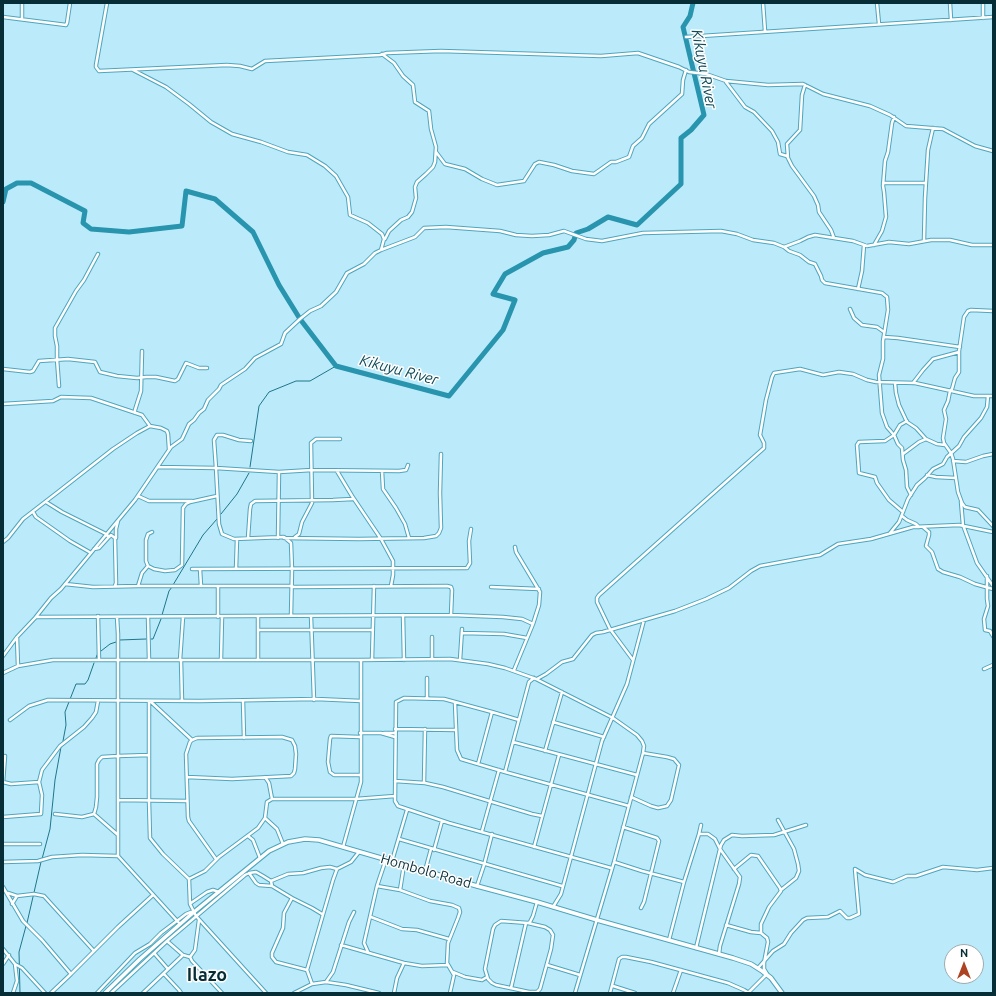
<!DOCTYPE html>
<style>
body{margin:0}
#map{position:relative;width:996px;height:996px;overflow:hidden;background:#bbebfa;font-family:Ubuntu,sans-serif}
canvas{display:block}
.frame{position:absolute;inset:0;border:4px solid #072d37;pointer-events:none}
.north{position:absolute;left:944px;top:944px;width:40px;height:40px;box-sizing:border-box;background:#fff;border:1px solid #9cabaf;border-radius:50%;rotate:0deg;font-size:11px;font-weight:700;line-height:16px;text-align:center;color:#072d37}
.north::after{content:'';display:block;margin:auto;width:14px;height:18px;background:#ac4423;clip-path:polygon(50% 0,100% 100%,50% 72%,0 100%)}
</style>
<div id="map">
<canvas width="996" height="996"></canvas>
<div class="frame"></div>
<div class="north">N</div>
</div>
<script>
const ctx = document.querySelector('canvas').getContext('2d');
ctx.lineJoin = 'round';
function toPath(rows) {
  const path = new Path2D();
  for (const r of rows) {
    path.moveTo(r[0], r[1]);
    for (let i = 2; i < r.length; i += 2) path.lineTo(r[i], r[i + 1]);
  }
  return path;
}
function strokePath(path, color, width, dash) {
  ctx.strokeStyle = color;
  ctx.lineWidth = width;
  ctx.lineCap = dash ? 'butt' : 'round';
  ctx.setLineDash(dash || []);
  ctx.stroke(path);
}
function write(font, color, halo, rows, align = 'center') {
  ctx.font = font + ' Ubuntu,sans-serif';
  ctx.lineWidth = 3;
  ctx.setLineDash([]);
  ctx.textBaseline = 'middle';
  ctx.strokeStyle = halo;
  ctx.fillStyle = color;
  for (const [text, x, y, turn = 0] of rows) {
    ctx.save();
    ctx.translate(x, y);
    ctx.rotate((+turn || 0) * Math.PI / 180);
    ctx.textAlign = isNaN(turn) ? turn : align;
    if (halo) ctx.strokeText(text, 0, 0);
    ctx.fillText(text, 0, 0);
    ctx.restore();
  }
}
strokePath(toPath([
 [250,467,259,406,269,392,296,381,310,381,336,366],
 [221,514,237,494,249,473],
 [173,585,203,535,217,519],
 [162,615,169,591,172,587],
 [151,639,153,639,161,619],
 [120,640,146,639],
 [101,651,110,644,116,642],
 [96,658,97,655],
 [63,741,66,725,65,712,76,684,85,684,88,680,94,663],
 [42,859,50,829,55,780,61,747],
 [27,923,41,862],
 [20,993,19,952,26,926]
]), '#1e758a', 1);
strokePath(toPath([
 [3,202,6,189,17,183,31,183,85,211,83,223,91,229,129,232,182,226,186,191,215,199,253,232,279,285,300,319,336,366,449,396,503,330,515,300,493,294,505,274,543,253,568,247,574,240,576,233,588,229,608,217,637,225,681,184,681,138,691,130,704,115,683,27,690,16,693,3]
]), '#2894ae', 5);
const minor = toPath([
 [107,3,96,65,96,67,99,71,227,65,240,66,252,69,265,61,380,55,387,53,441,51,601,56,638,53,679,67,689,72,706,74,726,81,768,85,803,84,823,94,870,106,890,115,906,126,943,129,975,146,993,151],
 [763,3,765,31],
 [877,3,879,24],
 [950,3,951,20],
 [983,3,983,18],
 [3,17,66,25,67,23,70,3],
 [22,19,22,3],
 [686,37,993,17],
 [382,54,394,63,403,76,413,85,415,102,429,111,431,129,436,147,435,162,433,167,426,174,417,182,415,187,416,198,412,212,408,217,401,220,389,231,385,239],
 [726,82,745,107,754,112,772,131,778,142,780,154,787,156,792,166,814,196,818,205,819,212,831,230,834,238],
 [436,152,445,164,465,169,482,179,497,185,524,181,535,164,539,162,554,165,572,171,594,174,611,162,616,162,629,157,633,146,642,138,649,124,682,94,683,80,686,70],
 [788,158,787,144,800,130,802,95,805,85],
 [883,183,926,183],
 [924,240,925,198,928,150,933,128],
 [874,245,882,231,886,217,884,192,883,186,885,161,888,152,892,123,894,117],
 [784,247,789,251,800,255,809,262,815,264,821,276,822,280,825,283,882,293,887,297,888,310,883,341,883,359,879,375,882,413,887,427,894,435,898,444,902,448,903,460,906,470,907,487,911,495],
 [381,250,415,237,424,228,446,227,500,231,516,235,532,236,549,235,564,231,586,239,602,241,643,233,721,231,737,234,753,240,774,243,784,247,800,241,808,237,815,235,853,241,867,246,889,242,909,244,931,240,950,240,972,245,993,245],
 [858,289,862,271,864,245],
 [850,309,854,318,862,325,877,327,884,332],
 [993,311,971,310,968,311,964,317,959,351,959,372,955,378,952,389,950,391,948,401,944,410,946,419,943,438,944,443,951,453,953,459,958,492,962,503,965,507,978,510,993,526],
 [884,337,898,338,960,347],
 [3,369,30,372,33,371,39,361,68,359,95,362,100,372,117,376,137,378,146,377,156,377,175,381,178,379,186,363,199,368,207,368],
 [895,383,896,393,899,405,907,422,916,428,926,439,937,444,945,445],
 [913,383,923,370,933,359,959,352],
 [59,386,57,359,57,346,55,336,55,328,76,291,84,280,98,254],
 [3,404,53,401,61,397,91,398,142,415,150,426,161,428,167,431,168,434,169,449],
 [135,413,135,410,141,391,142,351],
 [251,441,239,440,223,435,217,435,214,440,216,468,279,472,312,470,399,471,406,470,408,465],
 [903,454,919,442,926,439],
 [953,461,966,462,983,456,993,454],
 [158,467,216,468,219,524,222,534,234,539,284,537,291,543,292,569,291,616],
 [337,471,352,496,381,539,393,561,393,575,391,586],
 [382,471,383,489,396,508,405,524,409,538],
 [927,475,936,477,956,478],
 [138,496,149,501,192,501],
 [46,502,62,512,106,534,109,537,111,535,115,538,116,583,115,586],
 [961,502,963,525,977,563,993,586],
 [33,512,36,517,70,541,91,553],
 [903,512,889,500,877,483,875,477,859,473,857,445,859,442,885,441,894,435,900,425,907,421],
 [902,516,907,520,916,524,919,527],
 [923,527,929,532,929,535,926,546,932,552,938,569,943,572,960,577,975,584,993,589],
 [890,533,899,522,908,499,917,485,925,478,933,469,943,464,947,457,959,446,964,437,981,418,987,407,988,396],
 [295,537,299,534,302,522,312,503,311,443,316,439,340,439],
 [116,538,116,529,118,521],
 [248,538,250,509,251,504,255,501,333,500,353,499],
 [278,538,279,472],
 [284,538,359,539,424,538,436,536,439,533,441,528,440,493,441,454],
 [3,542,8,538,23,519,58,492,113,449,137,433,150,426],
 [515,547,516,552,540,592,539,605,533,624],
 [94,549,99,548,109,537],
 [148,566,146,561,146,540,148,534,152,532],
 [192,569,467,568,470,563,469,541,471,529],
 [200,569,201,586],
 [236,569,237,539],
 [987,576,987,599,988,606,984,619,985,630,990,631,993,636],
 [65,584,93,587,138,586,291,586,294,587,447,586,451,587,452,590,451,615],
 [138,586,142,573,148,566,154,569,165,571,175,570,182,565,183,508,186,504,190,502,217,496],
 [218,586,218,617],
 [491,587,539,589],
 [403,615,404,660],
 [98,616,99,660],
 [311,616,314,700],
 [36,617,451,615,503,617,522,619,533,624,514,670],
 [117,617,118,634,118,856,180,924],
 [148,617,149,660],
 [258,630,373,630],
 [462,633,504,634,527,638],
 [17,637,18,666],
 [3,656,17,637,35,618,51,598,61,589,135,500,171,447,182,439,189,424,194,420,199,413,204,409,208,400,219,389,221,385,245,369,255,358,281,344,285,333,300,319,310,311,321,306,336,292,347,273,364,264,375,253,381,250,384,239,382,234,368,223,350,215,348,197,336,176,325,166,307,155,288,152,261,142,232,134,211,122,189,104,166,87,133,70],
 [221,659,222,617],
 [258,659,258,616],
 [432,659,432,637],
 [180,660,183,617],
 [181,660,182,701],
 [361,660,450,659,488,664,505,668,536,679,613,718,637,735,642,741,644,746,643,753,614,862,575,993],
 [372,660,374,586],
 [460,660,462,629],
 [633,660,610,629,597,602,597,598,599,595,764,448,764,443,760,435,766,400,772,377,774,373,800,369,823,375,839,372,853,374,867,380,876,382,915,383,974,396,993,396],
 [984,669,993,665],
 [3,673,18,666,53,660,361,660,361,782,343,847],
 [537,679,546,674,562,662,573,659,592,635,596,633,603,632,675,611,706,599,729,588,751,571,760,566,814,556,820,555,838,544,871,539,913,527,959,525,993,532],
 [427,698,427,678],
 [149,701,149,801,150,838,163,854,189,879,190,904,196,916,266,993],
 [150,701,192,740],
 [243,701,244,738],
 [455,703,457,750,461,759,505,772,629,806],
 [492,712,444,699,404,698,396,702,395,801,398,806,449,823,611,868],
 [10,720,29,706,48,700,200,701,316,699,361,701],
 [553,722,604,737],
 [395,729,456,730],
 [360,733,381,733,395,737],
 [384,733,395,733],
 [360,737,331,736,330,739,328,762,330,772,334,775,361,775],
 [513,742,637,775],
 [545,751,562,692],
 [478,764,492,712,519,720],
 [505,772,529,682,534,678],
 [187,777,232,779,291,776,294,773,295,769,296,754,295,746,292,740,282,737,197,738,192,740,190,742,186,754,188,817,189,821,216,859],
 [265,777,269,783,272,799],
 [395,781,425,783,443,787,532,814,542,816],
 [3,782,11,784,39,782],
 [3,782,5,756],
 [424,783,425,729],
 [631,797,651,806,658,808,667,806,671,800,679,765,674,759,667,757,643,753],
 [118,800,187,801],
 [55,814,82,817,94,814,96,807,97,797,97,764,99,760,102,757,118,756,149,755],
 [94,814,118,835],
 [3,817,41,814,42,795,39,782,42,770,60,746,84,727,92,718,96,712,98,701],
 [265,818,277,829,283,844],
 [778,820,794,849,798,864,799,871,796,878,781,890],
 [623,827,657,838,659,841,644,902,641,908],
 [482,831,499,770],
 [699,834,701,825],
 [248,836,253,840,260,858],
 [399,839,562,886],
 [3,844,40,844],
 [534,847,559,755],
 [434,850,442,821],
 [392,861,407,810],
 [3,862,38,861,52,857,82,855,118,856],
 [614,862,642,871,684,882,669,940],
 [734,869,751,855,758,856,780,888,781,891,769,907,761,924,761,933],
 [425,871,431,849],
 [249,873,256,872,263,876,271,881,272,886,292,898,284,913,283,928,272,953,272,957,276,962,307,970],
 [189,879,205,871,219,857,258,828,265,818,267,802,272,799,356,799,395,796],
 [271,881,288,874,303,873,321,868,330,867,337,869],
 [684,882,699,834,708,834,715,839,720,849,696,948],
 [377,886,400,890,430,901,452,905,459,908,460,912,458,918,448,943,447,963,454,975,450,993],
 [477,886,484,865,492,834],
 [3,887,23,921,42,940,71,974],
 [400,890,404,865],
 [8,893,17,896,34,894,44,896,94,951],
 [292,898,312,908,322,914],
 [191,903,207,892,213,890,219,892],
 [12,904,17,896],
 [553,907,561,894,602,741,627,684,644,620],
 [371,917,402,929,417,930,449,939],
 [199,920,195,950,190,957,192,961,222,993],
 [528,923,545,927,550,930,553,935,551,949,540,989,537,992,529,992,496,985,492,983,488,979,485,969,493,929,495,925,501,921,528,923,530,922,533,916,537,902],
 [726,925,751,932,761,933,767,938,768,942,764,963,764,969,767,974,749,992],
 [167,941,183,955],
 [341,945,404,963,422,966,448,965],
 [3,949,15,964,17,981,13,993],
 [368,952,364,943,377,886,386,859],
 [154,953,168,969],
 [719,954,720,946,739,884,740,877,720,849,721,845,724,840,732,835,742,836,774,835,806,825],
 [3,964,9,955],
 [15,964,22,968,45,993],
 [547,965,580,975],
 [758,968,773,951,784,944,791,933,803,920,807,918,828,917,840,911,847,918,850,918,859,914,855,869,865,875,893,882,907,876,916,876,943,867,977,870,993,868],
 [453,972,465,977,482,980,487,977],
 [164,974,179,990,181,993],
 [326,982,333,972,349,922,354,912],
 [312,984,307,970,333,880,337,869,351,862,359,852],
 [613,986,635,993],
 [511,988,526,923],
 [51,993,71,974,118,927,153,895],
 [97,993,135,953,150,944,161,933,186,914,191,912,193,912],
 [111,993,167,941,245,875,249,873,256,883,259,885,272,886],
 [143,993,183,955,190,957],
 [294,993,312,984,326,982,346,985,379,993],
 [394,993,397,978,404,963],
 [610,993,619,959,622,957,626,957,651,962,728,983,744,990,749,993],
 [673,993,681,970]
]);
const tertiary = toPath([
 [105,993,140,959,194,912,269,851,288,842,305,839,319,840,343,847,477,886,537,902,597,920,733,958,751,964,762,971,771,978,782,993]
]);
strokePath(minor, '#4fa5bc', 4.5);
strokePath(tertiary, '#4fa5bc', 5.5);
strokePath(minor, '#fff', 2.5);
strokePath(tertiary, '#fff', 3.5);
write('14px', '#072d37', '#fff', [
 ["Hombolo Road",426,871,16]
]);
write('italic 15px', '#0e4a58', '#fff', [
 ["Kikuyu River",704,69,79],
 ["Kikuyu River",399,370,15]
]);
write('bold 18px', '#072d37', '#fff', [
 ["Ilazo",207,975]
]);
</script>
